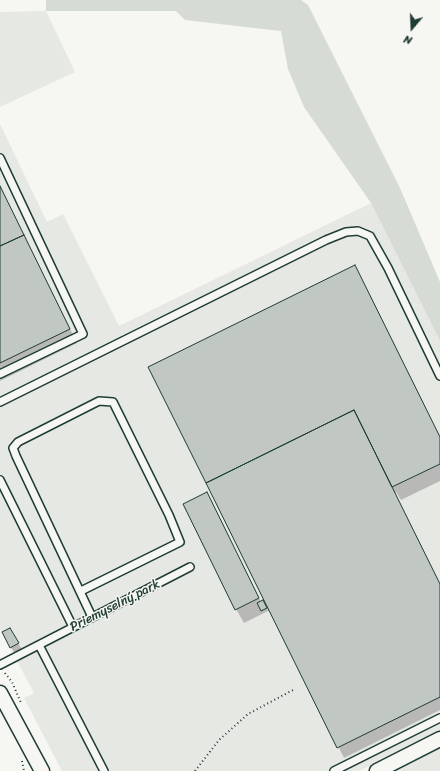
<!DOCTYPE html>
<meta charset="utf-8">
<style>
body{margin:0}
#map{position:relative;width:440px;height:771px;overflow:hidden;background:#f6f6f2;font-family:Sriracha,sans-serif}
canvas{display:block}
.north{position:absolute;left:392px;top:8px;width:40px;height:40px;-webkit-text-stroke:3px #f6f6f2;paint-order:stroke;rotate:199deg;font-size:11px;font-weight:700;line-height:16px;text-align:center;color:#1f3d34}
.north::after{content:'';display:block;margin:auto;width:14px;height:18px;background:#1f3d34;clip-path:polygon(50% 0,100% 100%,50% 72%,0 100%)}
</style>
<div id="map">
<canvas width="440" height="771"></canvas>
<div class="north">N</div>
</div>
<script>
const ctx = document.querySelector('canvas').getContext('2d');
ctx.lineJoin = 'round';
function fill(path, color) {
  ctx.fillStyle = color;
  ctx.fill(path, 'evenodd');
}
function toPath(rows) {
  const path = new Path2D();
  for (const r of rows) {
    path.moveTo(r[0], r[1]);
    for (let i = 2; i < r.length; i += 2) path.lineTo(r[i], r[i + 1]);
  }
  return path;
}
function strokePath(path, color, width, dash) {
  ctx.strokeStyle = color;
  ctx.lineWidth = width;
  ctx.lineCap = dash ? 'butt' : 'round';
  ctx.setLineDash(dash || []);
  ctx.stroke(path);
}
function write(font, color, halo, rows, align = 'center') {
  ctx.font = font + ' Sriracha,sans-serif';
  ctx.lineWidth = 3;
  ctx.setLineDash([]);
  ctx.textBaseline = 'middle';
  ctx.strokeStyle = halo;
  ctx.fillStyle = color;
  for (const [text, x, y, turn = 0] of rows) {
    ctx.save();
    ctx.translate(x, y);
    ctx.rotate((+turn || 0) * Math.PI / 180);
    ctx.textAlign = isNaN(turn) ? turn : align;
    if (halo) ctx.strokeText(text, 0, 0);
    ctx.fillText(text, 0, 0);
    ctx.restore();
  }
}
fill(toPath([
 [46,11,75,72,0,107,0,12],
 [0,124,47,222,63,214,119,326,371,203,440,341,440,732,359,771,62,771,24,698,34,693,0,629],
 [440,741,440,771,385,771]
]), '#e6e8e4');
fill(toPath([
 [46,0,301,0,308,5,400,188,440,282,440,341,371,203,304,107,288,69,281,31,185,20,176,11,46,11]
]), '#d6dbd6');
fill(toPath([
 [0,186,77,343,0,381],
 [440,437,440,481,401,500,396,492,395,493,440,585,440,710,344,758,270,610,244,623,236,609,207,493,261,602,267,608],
 [10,629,22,650,15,654,3,633]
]), '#0003');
const building = toPath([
 [0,186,24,235,0,246,0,186],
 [24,235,70,329,0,363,0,246,24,235],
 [355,265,440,437,440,464,392,487,354,410,206,483,148,367,355,265],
 [354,410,440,584,440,697,337,748,206,483,354,410],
 [207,492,259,598,235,610,183,504,207,492],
 [263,600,267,608,261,611,257,603,263,600],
 [10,628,19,643,10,648,2,632,10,628]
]);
fill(building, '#c1c8c3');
strokePath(building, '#1f3d34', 1);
const service = toPath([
 [0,158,83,334,0,374],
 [0,402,326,240,346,232,358,231,370,236,388,268,440,376],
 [0,480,73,627],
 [81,591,180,542,169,515,113,402,99,401,18,442,13,448,16,456,92,617],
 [39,645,104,771],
 [0,665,190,567],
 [334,771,440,718]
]);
const minor = toPath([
 [0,693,42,771],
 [377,771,440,739]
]);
strokePath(service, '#1f3d34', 10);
strokePath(minor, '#1f3d34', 17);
strokePath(toPath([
 [5,673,12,682,21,703],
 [22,761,24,771],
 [195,771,219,740,248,714,293,690]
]), '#1f3d34', 2, [1, 3]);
strokePath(service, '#f6f6f2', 7);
strokePath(minor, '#f6f6f2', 14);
write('13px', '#1f3d34', '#f6f6f2', [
 ["Priemyselný park",115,606,-27]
]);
</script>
